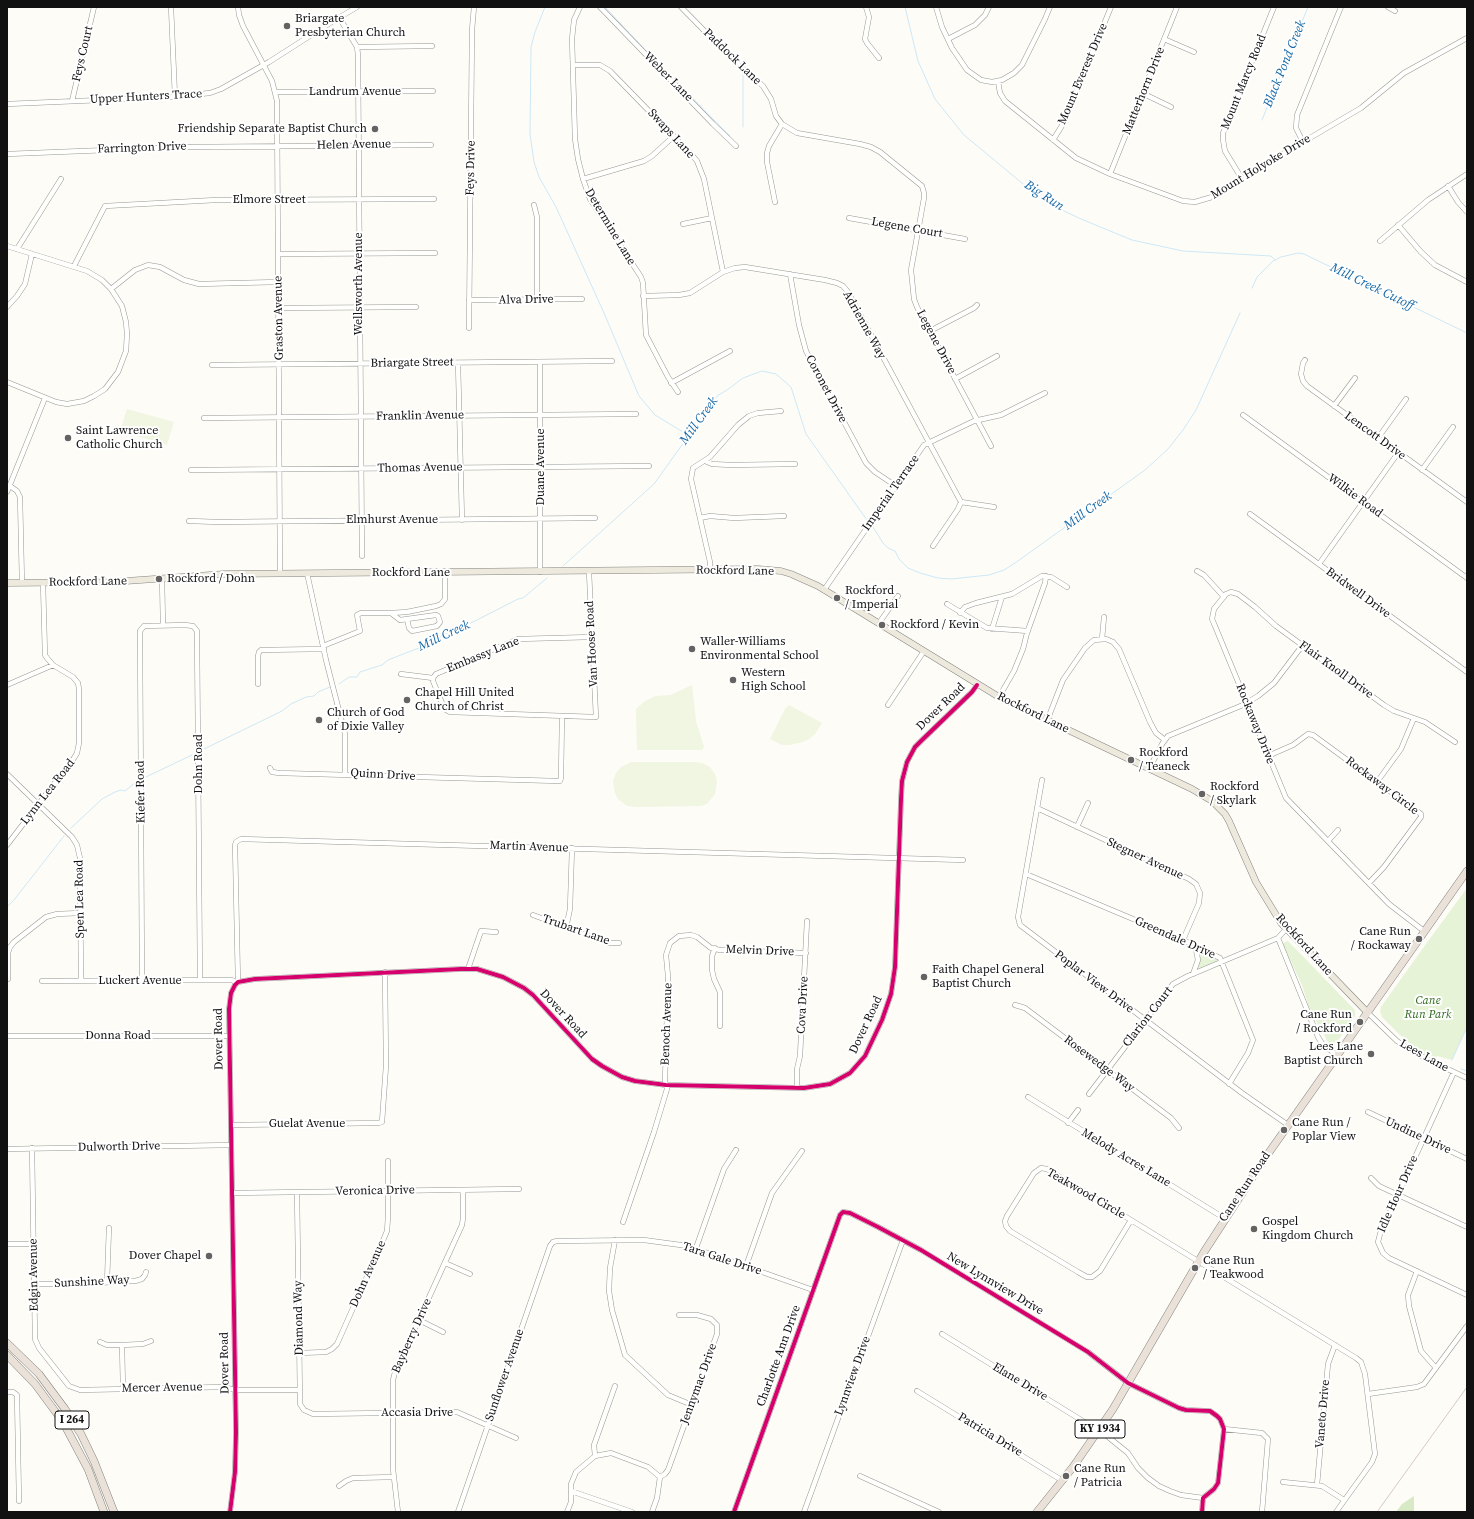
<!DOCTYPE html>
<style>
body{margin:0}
#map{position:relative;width:1474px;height:1519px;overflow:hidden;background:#fdfcf7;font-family:"Source Serif 4",serif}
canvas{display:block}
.frame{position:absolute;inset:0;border:8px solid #111;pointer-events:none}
</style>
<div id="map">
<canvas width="1474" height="1519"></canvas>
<div class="frame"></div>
</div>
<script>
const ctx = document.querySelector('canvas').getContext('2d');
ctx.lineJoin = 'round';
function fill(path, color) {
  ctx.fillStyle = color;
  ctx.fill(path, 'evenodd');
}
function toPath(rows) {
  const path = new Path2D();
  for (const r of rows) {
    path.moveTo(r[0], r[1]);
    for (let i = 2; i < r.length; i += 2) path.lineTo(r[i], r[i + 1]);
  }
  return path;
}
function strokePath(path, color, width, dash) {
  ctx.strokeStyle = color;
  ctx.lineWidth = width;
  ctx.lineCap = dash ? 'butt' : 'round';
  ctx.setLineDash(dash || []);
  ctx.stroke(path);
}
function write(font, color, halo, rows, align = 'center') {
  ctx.font = font + ' "Source Serif 4",serif';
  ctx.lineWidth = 4;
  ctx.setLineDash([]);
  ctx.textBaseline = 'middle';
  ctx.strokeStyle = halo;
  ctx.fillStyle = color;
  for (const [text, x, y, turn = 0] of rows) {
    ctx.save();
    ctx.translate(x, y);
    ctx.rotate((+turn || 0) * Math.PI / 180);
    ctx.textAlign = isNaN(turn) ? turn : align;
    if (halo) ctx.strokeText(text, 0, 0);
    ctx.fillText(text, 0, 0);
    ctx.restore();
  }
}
fill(toPath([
 [1467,888,1467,1027,1452,1060,1437,1056,1436,1058,1421,1053,1402,1037,1382,1017,1380,1011,1381,1007,1423,948],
 [1288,941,1355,1010,1355,1016,1334,1046,1331,1046,1328,1043,1320,1026,1318,1025,1309,1007,1302,985,1283,945,1283,943],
 [1199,950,1216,958,1218,961,1198,969,1200,960]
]), '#e7f3d7');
fill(toPath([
 [1414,1496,1414,1512,1396,1512,1402,1504]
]), '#d8eac5');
fill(toPath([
 [127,409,174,422,167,445,120,431],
 [692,685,696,721,704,747,702,750,637,750,636,709,645,701,656,696,671,695],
 [789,705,822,723,815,734,809,739,803,742,789,745,782,745,770,739,785,709],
 [631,762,694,762,702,763,710,767,715,774,717,782,715,794,707,804,701,806,637,807,627,806,618,799,615,793,613,781,616,773,621,767]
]), '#f0f6e1');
strokePath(toPath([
 [545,7,535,32,531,47,530,134,534,162,539,177,556,207,604,313,639,396,655,415,688,435],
 [605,7,648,53,730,136],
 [905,7,918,61,935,99,964,135,1034,193,1064,211,1081,219,1132,240,1183,251,1271,256,1275,260],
 [743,72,743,127],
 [1262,120,1308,7],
 [1252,288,1257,277,1273,261,1281,257,1298,253,1304,254,1467,333],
 [873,527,883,543,888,548,895,551,899,559,908,568,920,573,938,578,951,579,989,575,1004,570,1015,563,1145,470,1168,449,1183,430,1196,410,1240,313],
 [563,566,654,484,717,396,727,390,743,378,762,371,776,374,791,387,806,434,867,520],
 [339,684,349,677,357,677,360,672,382,665,388,660,429,644,445,634,475,621,518,599,523,598,547,578],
 [204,749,282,711,291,704,306,697,314,696,318,692,330,687],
 [146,777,194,754],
 [71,828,102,799,115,792,121,790,125,791,137,781],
 [7,907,14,900,64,836],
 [1452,1060,1467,1027],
 [1461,1069,1467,1071]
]), '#cde8f7', 1);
const minor = toPath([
 [171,7,175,97],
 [238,7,239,15,243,26,272,81,277,101,280,573],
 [580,7,574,20,572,39,575,139,578,159,583,179,590,199,641,277,643,283,646,335,668,377,678,392],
 [600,7,713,124,736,146],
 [681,7,735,62,763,86,771,99,776,116,782,124,797,133,860,144,871,147,880,152,922,186,924,193,924,198,911,270,914,299,917,307,991,446],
 [866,7,869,17,865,39,867,43,879,58],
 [936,7,942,27,952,48,967,70,981,80,992,82,1002,80,1014,73,1022,65,1045,19,1050,7],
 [1388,7,1395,11],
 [339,17,357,47,358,55,362,556],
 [948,39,975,25,985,15,989,7],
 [1164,39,1194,52],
 [357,47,432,46],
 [573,65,600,65,610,71,691,154,697,161,704,179,723,272],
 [998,81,1000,93,1005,101,1076,158,1110,174,1183,201,1195,202,1212,197,1303,142,1361,108,1404,73,1467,38],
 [276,92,433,91],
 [1142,93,1171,107],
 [72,101,94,7],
 [7,104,171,97,210,93,221,89,269,62,330,23,357,7],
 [1053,140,1063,124,1111,7],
 [1303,142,1296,128,1297,115,1341,7],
 [7,154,184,147,431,145],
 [1110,174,1177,7],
 [583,179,644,161,652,156,674,136],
 [1242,179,1225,151,1223,140,1223,133,1274,7],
 [1448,186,1458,202,1467,212],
 [775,202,767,162,767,153,769,146,782,124],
 [534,205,537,217,537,300],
 [849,218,965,239],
 [683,224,712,218],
 [1398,225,1421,252,1435,265,1467,282],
 [1380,241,1428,200,1467,174],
 [7,246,87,271,102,280,111,289,122,306,126,322,127,334,126,351,118,372,105,389,94,396,84,401,67,404,56,402,7,382],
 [17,249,61,179],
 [278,254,435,253],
 [74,266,105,206,216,200,434,199],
 [790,274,799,325,806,351,866,463,875,472,896,486],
 [111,289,135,270,148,265,160,267,184,280,199,284,278,282],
 [643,296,679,295,690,293,723,272,735,268,745,267,825,280,837,283,843,286,848,292,961,502,958,509,933,546],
 [469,300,582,299],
 [7,307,17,296,25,284,32,254],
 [279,308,416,307],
 [469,328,472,30,474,7],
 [930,331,974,308,977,305],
 [1305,360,1303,363,1301,374,1303,381,1307,386,1467,502],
 [540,362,540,572],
 [458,363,462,520],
 [212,365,612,361],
 [955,379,997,356],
 [671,383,730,351],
 [1334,406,1355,378],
 [1243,415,1467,578],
 [204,418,636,414],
 [1378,438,1406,399],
 [705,461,712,464,731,465,795,464],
 [191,470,649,466],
 [1422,470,1453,427],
 [10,486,17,491,20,497,22,583],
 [7,492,45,398],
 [961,502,994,507],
 [1250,514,1467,672],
 [700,518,710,516,734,518,784,516],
 [189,521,219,522,595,518],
 [1319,564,1398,453],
 [710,570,710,562,691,479,693,468,710,457,738,425,749,416,758,413,781,411],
 [1197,571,1204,575,1224,597],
 [307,573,326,660,345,734,345,774],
 [162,578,163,625],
 [824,590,924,445,974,421,1001,415,1045,393],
 [947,604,987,628,1028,631],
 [391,613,407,612,436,606,441,604,445,599,445,573],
 [960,613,965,607,976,603,1012,594,1042,576,1051,577,1067,587],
 [879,623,898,596],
 [992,629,1002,597],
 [1102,639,1104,617],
 [323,646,360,631,357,615,361,613,391,613,400,620,407,619,436,615,438,616,440,622,437,626,412,631,409,628,407,619],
 [401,674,433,678],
 [433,678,433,681,442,703,446,710,450,712,596,717,589,572],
 [433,678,436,674,518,639,592,637],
 [258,684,258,656,259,652,261,650,324,649],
 [7,685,53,665],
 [999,697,1014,671,1023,649,1027,633,1045,583,1046,576],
 [888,705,924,651],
 [1047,721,1063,680,1085,648,1094,640,1106,639,1113,642,1119,649,1150,722,1156,733,1165,740],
 [1268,756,1293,745,1308,734,1313,735,1421,814,1421,817,1384,867,1369,883],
 [270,768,272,772,279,773,558,781,560,781,561,778,562,716],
 [1149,769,1162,744,1168,736,1243,705,1258,696,1274,683,1302,646],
 [7,774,72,837,77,845,80,858,81,981],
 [1042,780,1018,917,1020,925,1242,1093,1288,1125],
 [1377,782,1401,749,1414,718],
 [1037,808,1189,879,1196,884,1200,893,1199,903,1183,940],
 [1077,827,1088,803],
 [1328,841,1338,830],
 [7,845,74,758,77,753,79,743,79,689,78,683,73,677,53,665,47,658,45,655,43,583],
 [1026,874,1183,940,1220,958,1253,1040,1248,1053,1229,1084],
 [533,915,608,943,619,943],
 [566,928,570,909,572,848],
 [1424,931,1389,904,1286,798,1215,626,1212,619,1214,609,1226,594,1231,592,1238,594,1255,607,1276,626,1384,705,1394,711,1425,722,1455,742],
 [1278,938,1318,1037,1323,1045,1337,1055],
 [715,948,712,956,712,970,714,979,720,992,720,1026],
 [468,969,481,931,496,932],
 [1193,974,1198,960,1195,945],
 [8,979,8,953,10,947,14,942,46,917,57,914,80,913],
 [42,981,232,980,237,983],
 [142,981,140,631,144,626,185,625,193,626,197,631,197,634,200,980],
 [238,982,235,845,236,842,241,839,963,860],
 [1015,1005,1025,1008,1171,1118,1179,1128],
 [1367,1012,1397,1041,1412,1051,1430,1061,1467,1078],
 [7,1036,229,1036],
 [1454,1072,1380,1234,1378,1242,1383,1253,1389,1258,1467,1295],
 [797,1088,797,1069,800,1056,807,921],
 [1089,1094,1173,984,1188,976,1278,938,1286,929],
 [1028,1097,1224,1218],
 [1368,1112,1467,1159],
 [1068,1123,1078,1110],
 [231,1125,379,1123,382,1122,386,1066,385,972],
 [32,1148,35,1339,39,1348,69,1386,80,1390,223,1387,236,1390,300,1390],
 [7,1149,231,1145],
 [1041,1168,1047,1169,1131,1220,1100,1271,1092,1277,1087,1277,1078,1272,1010,1231,1006,1226,1005,1221,1007,1216,1034,1173,1041,1168],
 [1371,1178,1379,1186,1467,1227],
 [297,1192,300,1400,300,1404,304,1410,313,1414,457,1412,516,1438],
 [232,1193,519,1189],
 [1131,1220,1356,1358,1361,1362,1365,1374,1375,1454,1372,1462,1336,1512],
 [623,1222,654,1132,667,1089,665,1081,668,976,666,955,670,943,679,936,691,935,697,937,711,948,720,950,806,953],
 [615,1240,610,1268,609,1291,612,1310,625,1355,668,1395,692,1405],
 [7,1244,34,1244],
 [696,1248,724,1169,736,1150],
 [445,1263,470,1274],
 [746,1266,772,1193,802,1151],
 [1417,1271,1408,1295,1409,1306,1421,1351,1436,1368],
 [107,1282,109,1228],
 [34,1284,74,1284,135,1281,142,1279,145,1275,146,1272],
 [419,1320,443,1332],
 [942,1334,1107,1436,1128,1453,1138,1468,1148,1478,1159,1486,1170,1491,1181,1495,1203,1498],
 [100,1342,107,1345,122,1345,143,1344,151,1341],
 [122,1345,123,1389],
 [300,1353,326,1352,332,1349,337,1344,382,1243,387,1231,388,1217,388,1161],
 [917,1391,1063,1481],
 [7,1392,13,1392,17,1395,19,1501],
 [1368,1394,1417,1387,1424,1384,1467,1326],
 [1224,1429,1262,1433,1268,1439,1262,1512],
 [595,1456,594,1445,615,1386],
 [860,1476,939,1512],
 [660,1477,665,1474,668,1470,717,1334,717,1325,711,1319,697,1315,679,1315],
 [1283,1482,1322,1486,1344,1500],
 [1317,1485,1328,1364,1335,1345],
 [339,1486,346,1481,353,1478,394,1477],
 [571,1491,632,1512],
 [230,1512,235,1472,236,1432,229,1009,231,993,235,985,238,982,255,979,461,969,477,969,503,977,524,988,533,995,592,1059,602,1066,622,1077,635,1081,666,1085,804,1088,830,1084,850,1073,865,1056,882,1020,891,994,895,967,901,799,902,781,907,762,915,747,922,740,972,692,977,685],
 [398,1512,393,1469,393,1380,395,1372,462,1225,463,1218,463,1190],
 [458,1512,550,1246,553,1242,557,1241,644,1240,688,1246,813,1290],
 [567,1512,571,1502,571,1484,576,1472,595,1456,611,1453,648,1467,660,1477],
 [652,1512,657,1498,660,1477],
 [734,1512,840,1215,843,1212,850,1213,878,1227,921,1250,1088,1352,1128,1383,1179,1408,1186,1410,1210,1411,1217,1416,1220,1419,1224,1429,1218,1483,1214,1489,1203,1498,1202,1512],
 [804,1512,903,1240]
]);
const major = toPath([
 [7,583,112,582,224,574,758,569,781,571,791,574,818,586,999,697,1192,789,1212,801,1225,814,1229,821,1256,882,1281,923,1367,1012]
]);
const highway = toPath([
 [7,1343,39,1374,65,1409,81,1434,94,1461,114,1512],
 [7,1355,35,1384,63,1422,88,1469,104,1512],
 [1037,1512,1073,1467,1113,1409,1204,1252,1263,1161,1467,871]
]);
strokePath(minor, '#979795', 5.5);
strokePath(major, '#858482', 7);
strokePath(highway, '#858482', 8);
strokePath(minor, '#fffffe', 4.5);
strokePath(major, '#ede9dc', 6);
strokePath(highway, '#eae1d8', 7);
strokePath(toPath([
 [1377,1512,1467,1387]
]), '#d9c6c7', 1);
strokePath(toPath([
 [230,1512,235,1472,236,1432,229,1009,231,993,235,985,238,982,255,979,461,969,477,969,503,977,524,988,533,995,592,1059,602,1066,622,1077,635,1081,666,1085,804,1088,830,1084,850,1073,865,1056,882,1020,891,994,895,967,901,799,902,781,907,762,915,747,922,740,972,692,977,685],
 [734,1512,840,1215,843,1212,850,1213,878,1227,921,1250,1088,1352,1128,1383,1179,1408,1186,1410,1210,1411,1217,1416,1220,1419,1224,1429,1218,1483,1214,1489,1203,1498,1202,1512]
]), '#d6006c', 4);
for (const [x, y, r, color] of [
 [287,26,4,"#646362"],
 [375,129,4,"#646362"],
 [68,438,4,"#646362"],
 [159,579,4,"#646362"],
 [837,598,4,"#646362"],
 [882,625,4,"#646362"],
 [692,649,4,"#646362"],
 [733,680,4,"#646362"],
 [407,700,4,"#646362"],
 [319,720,4,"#646362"],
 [1131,760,4,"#646362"],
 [1202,794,4,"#646362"],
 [1419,939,4,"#646362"],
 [924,977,4,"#646362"],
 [1360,1022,4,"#646362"],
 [1371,1054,4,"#646362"],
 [1284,1130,4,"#646362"],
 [1254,1229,4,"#646362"],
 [209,1256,4,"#646362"],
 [1195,1268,4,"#646362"],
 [1066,1476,4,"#646362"]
]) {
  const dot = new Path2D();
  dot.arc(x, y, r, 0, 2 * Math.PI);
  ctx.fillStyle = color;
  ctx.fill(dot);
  strokePath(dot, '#fff', 1.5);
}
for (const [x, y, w] of [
 [72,1420,34],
 [1100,1429,50]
]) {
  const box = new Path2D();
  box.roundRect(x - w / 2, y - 9, w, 18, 3);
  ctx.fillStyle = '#fff';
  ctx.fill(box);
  strokePath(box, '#111', 1);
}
write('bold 11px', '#111', null, [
 ["I 264",72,1420],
 ["KY 1934",1100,1429]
]);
write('12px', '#111', '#fff', [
 ["Briargate",295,19],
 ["Presbyterian Church",295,33],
 ["Friendship Separate Baptist Church",367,129,"right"],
 ["Saint Lawrence",76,431],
 ["Catholic Church",76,445],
 ["Rockford / Dohn",167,579],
 ["Rockford",845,591],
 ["/ Imperial",845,605],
 ["Rockford / Kevin",890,625],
 ["Waller-Williams",700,642],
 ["Environmental School",700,656],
 ["Western",741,673],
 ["High School",741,687],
 ["Chapel Hill United",415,693],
 ["Church of Christ",415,707],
 ["Church of God",327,713],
 ["of Dixie Valley",327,727],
 ["Rockford",1139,753],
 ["/ Teaneck",1139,767],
 ["Rockford",1210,787],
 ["/ Skylark",1210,801],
 ["Cane Run",1411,932,"right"],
 ["/ Rockaway",1411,946,"right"],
 ["Faith Chapel General",932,970],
 ["Baptist Church",932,984],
 ["Cane Run",1352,1015,"right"],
 ["/ Rockford",1352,1029,"right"],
 ["Lees Lane",1363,1047,"right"],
 ["Baptist Church",1363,1061,"right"],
 ["Cane Run /",1292,1123],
 ["Poplar View",1292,1137],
 ["Gospel",1262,1222],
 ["Kingdom Church",1262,1236],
 ["Dover Chapel",201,1256,"right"],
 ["Cane Run",1203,1261],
 ["/ Teakwood",1203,1275],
 ["Cane Run",1074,1469],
 ["/ Patricia",1074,1483]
], 'left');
write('12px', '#111', '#fff', [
 ["Feys Court",83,54,-77],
 ["Paddock Lane",732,57,44],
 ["Mount Everest Drive",1083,74,-67],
 ["Weber Lane",668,77,45],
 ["Mount Marcy Road",1244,82,-68],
 ["Matterhorn Drive",1144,91,-68],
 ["Landrum Avenue",355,92],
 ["Upper Hunters Trace",146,97,-3],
 ["Swaps Lane",671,134,47],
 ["Helen Avenue",354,145,-1],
 ["Farrington Drive",142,148,-2],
 ["Mount Holyoke Drive",1261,167,-31],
 ["Feys Drive",471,168,-89],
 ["Elmore Street",269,200],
 ["Determine Lane",610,227,59],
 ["Legene Court",907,228,10],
 ["Wellsworth Avenue",359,284,-90],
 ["Alva Drive",526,300,-1],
 ["Graston Avenue",279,318,-91],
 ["Adrienne Way",864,325,61],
 ["Legene Drive",936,342,62],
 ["Briargate Street",412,363,-1],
 ["Coronet Drive",826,389,62],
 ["Franklin Avenue",420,416,-1],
 ["Lencott Drive",1375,436,36],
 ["Duane Avenue",541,467,-90],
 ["Thomas Avenue",420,468,-1],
 ["Imperial Terrace",891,493,-55],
 ["Wilkie Road",1355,496,36],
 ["Elmhurst Avenue",392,520],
 ["Rockford Lane",735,571,1],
 ["Rockford Lane",411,573],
 ["Rockford Lane",88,582,-1],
 ["Bridwell Drive",1358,593,36],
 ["Van Hoose Road",592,644,-93],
 ["Embassy Lane",483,655,-22],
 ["Flair Knoll Drive",1336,670,36],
 ["Dover Road",941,707,-44],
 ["Rockford Lane",1033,713,26],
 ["Rockaway Drive",1255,724,68],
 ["Dohn Road",199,764,-90],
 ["Quinn Drive",383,775,3],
 ["Rockaway Circle",1382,786,37],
 ["Lynn Lea Road",48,792,-52],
 ["Kiefer Road",141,792,-91],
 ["Martin Avenue",529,847,2],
 ["Stegner Avenue",1145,859,25],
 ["Spen Lea Road",80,899,-91],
 ["Trubart Lane",576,930,19],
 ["Greendale Drive",1175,938,24],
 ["Rockford Lane",1304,945,48],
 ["Melvin Drive",760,951,2],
 ["Luckert Avenue",140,981],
 ["Poplar View Drive",1094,982,37],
 ["Cova Drive",803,1005,-87],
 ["Dover Road",563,1014,47],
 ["Clarion Court",1148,1017,-52],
 ["Benoch Avenue",667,1024,-88],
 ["Dover Road",866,1025,-65],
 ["Donna Road",118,1036],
 ["Dover Road",219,1039,-91],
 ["Lees Lane",1424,1056,29],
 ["Rosewedge Way",1099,1064,37],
 ["Guelat Avenue",307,1124],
 ["Undine Drive",1418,1136,25],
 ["Dulworth Drive",119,1147,-1],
 ["Melody Acres Lane",1126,1158,31],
 ["Cane Run Road",1245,1187,-56],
 ["Veronica Drive",375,1191,-1],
 ["Teakwood Circle",1086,1194,30],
 ["Idle Hour Drive",1398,1194,-66],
 ["Tara Gale Drive",722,1259,18],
 ["Dohn Avenue",368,1274,-66],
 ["Edgin Avenue",34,1275,-91],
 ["Sunshine Way",92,1282,-3],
 ["New Lynnview Drive",995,1284,31],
 ["Diamond Way",299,1318,-91],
 ["Bayberry Drive",412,1336,-66],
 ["Charlotte Ann Drive",779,1356,-70],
 ["Dover Road",225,1363,-91],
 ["Sunflower Avenue",505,1375,-71],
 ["Lynnview Drive",853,1376,-70],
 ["Elane Drive",1020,1382,31],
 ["Jennymac Drive",699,1384,-70],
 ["Mercer Avenue",162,1388,-1],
 ["Accasia Drive",417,1413],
 ["Vaneto Drive",1323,1414,-85],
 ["Patricia Drive",990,1435,31]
]);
write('italic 12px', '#2f6b1f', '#fff', [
 ["Cane",1428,1001],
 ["Run Park",1428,1015]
]);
write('italic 13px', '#1768a6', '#fff', [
 ["Black Pond Creek",1285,64,-68],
 ["Big Run",1044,196,33],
 ["Mill Creek Cutoff",1372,287,26],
 ["Mill Creek",699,421,-54],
 ["Mill Creek",1088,511,-36],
 ["Mill Creek",444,636,-25]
]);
</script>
